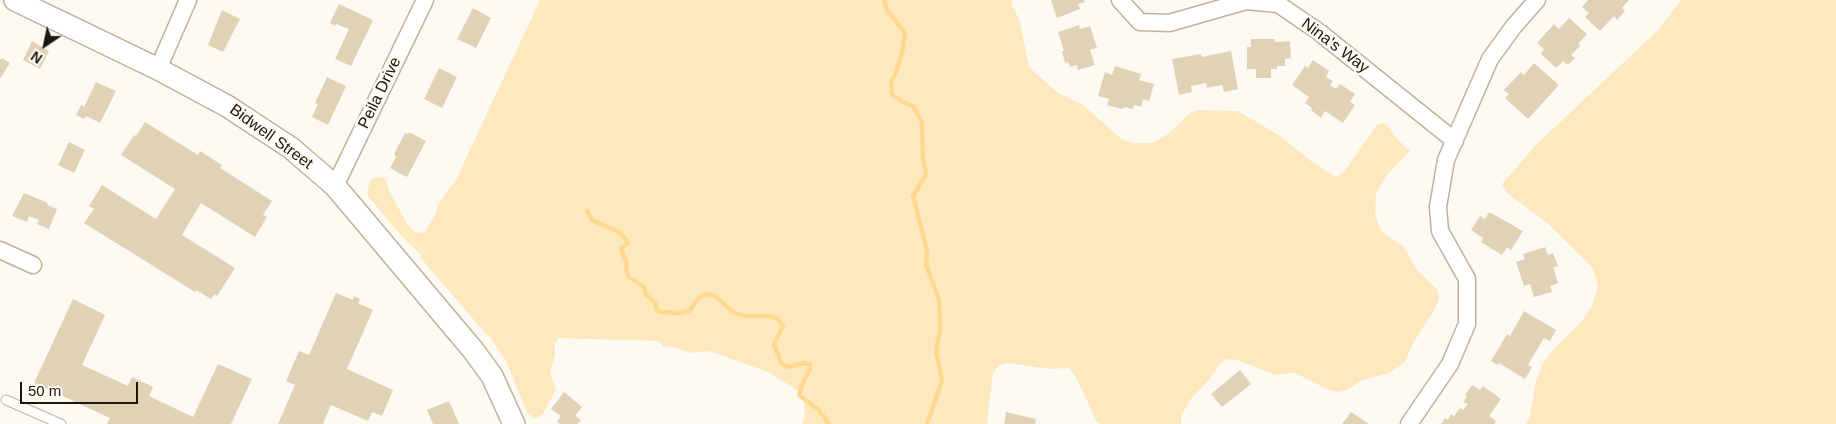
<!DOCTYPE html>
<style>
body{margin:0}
#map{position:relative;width:1836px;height:424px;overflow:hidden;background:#fdfaf4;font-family:Helvetica,sans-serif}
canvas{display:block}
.north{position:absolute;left:20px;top:20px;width:50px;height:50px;-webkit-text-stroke:4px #fdfaf4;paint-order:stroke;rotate:214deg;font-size:14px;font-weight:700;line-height:20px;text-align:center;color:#1c170d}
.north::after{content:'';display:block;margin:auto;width:18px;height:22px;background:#1c170d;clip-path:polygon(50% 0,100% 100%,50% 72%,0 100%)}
.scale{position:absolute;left:20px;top:382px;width:118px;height:22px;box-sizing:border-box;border:2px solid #1c170d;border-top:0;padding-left:6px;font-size:15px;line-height:18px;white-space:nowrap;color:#1c170d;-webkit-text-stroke:4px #fdfaf4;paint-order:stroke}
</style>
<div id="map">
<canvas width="1836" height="424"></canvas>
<div class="north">N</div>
<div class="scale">50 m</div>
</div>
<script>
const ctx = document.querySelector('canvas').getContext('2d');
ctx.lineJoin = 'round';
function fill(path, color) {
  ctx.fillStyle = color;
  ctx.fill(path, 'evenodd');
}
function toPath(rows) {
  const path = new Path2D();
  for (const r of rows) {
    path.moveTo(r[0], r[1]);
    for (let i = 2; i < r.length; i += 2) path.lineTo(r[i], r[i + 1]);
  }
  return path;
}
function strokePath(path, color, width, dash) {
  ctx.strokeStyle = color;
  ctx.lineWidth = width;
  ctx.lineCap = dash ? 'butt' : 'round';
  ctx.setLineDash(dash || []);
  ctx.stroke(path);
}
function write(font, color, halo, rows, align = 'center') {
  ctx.font = font + ' Helvetica,sans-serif';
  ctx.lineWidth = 5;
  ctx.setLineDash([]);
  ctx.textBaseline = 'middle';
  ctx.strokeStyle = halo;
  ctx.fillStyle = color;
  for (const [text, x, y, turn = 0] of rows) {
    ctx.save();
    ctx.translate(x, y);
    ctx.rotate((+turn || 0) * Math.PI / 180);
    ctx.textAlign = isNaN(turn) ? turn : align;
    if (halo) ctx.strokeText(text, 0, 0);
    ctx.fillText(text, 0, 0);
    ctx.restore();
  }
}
fill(toPath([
 [540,0,1012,0,1012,5,1020,21,1029,67,1058,93,1083,105,1117,135,1124,140,1133,143,1152,143,1168,134,1189,114,1197,110,1238,111,1280,136,1311,161,1336,177,1344,172,1377,125,1382,123,1387,124,1397,139,1410,151,1387,175,1378,190,1376,194,1375,214,1381,231,1403,246,1417,270,1437,289,1439,298,1436,307,1412,345,1405,362,1390,373,1362,380,1348,390,1338,392,1329,390,1295,373,1275,375,1237,360,1227,359,1220,364,1209,380,1190,400,1181,416,1181,424,1100,424,1096,420,1075,375,1068,368,1049,369,1008,363,999,365,993,373,987,424,802,424,805,415,803,394,768,372,709,351,692,353,673,347,662,346,662,343,657,341,558,338,555,345,555,354,550,373,556,390,543,414,535,419,527,413,506,361,489,336,487,335,420,257,421,255,400,234,367,195,370,180,374,178,383,177,386,180,390,193,408,225,415,232,424,233,434,217,439,203,450,187,454,184],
 [1681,0,1836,0,1836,424,1526,424,1529,419,1536,381,1543,363,1554,349,1581,322,1592,306,1598,287,1593,268,1546,222,1507,193,1502,184,1538,143,1659,29]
]), '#fee8be');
strokePath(toPath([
 [884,0,887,10,905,33,902,53,895,75,891,82,892,94,902,102,913,106,922,122,923,158,926,174,913,196,927,250,926,264,939,300,940,329,936,352,942,380,927,424],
 [587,211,592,220,619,232,625,238,628,243,621,249,627,264,626,270,629,277,644,287,646,295,655,303,657,310,660,312,679,313,689,311,700,297,706,294,715,296,733,312,744,316,769,316,778,319,783,326,774,344,781,363,788,367,804,363,810,364,810,369,802,385,799,395,819,410,829,424]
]), '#fed88e', 4.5);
fill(toPath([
 [1051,0,1084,0,1085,2,1078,4,1080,9,1057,18],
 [1588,0,1629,0,1622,8,1625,11,1617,20,1614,16,1600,31,1585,17,1589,13,1582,7],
 [339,4,373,20,351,66,335,59,349,29,336,24,335,26,330,23],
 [473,8,491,18,476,48,457,39],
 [222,10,240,19,223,52,208,45],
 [1569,18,1587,34,1578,44,1580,46,1571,55,1575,58,1568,65,1563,61,1556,68,1541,54,1544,49,1537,43,1554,24,1559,29],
 [1079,25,1080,29,1090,26,1097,48,1090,50,1095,65,1078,70,1077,65,1070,67,1068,62,1065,63,1062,51,1064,51,1058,32],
 [1251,39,1275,39,1275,42,1290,41,1291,58,1285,59,1285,66,1277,66,1277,69,1271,69,1271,78,1256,78,1256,69,1247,69,1247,47,1251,47],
 [32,41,49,51,40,69,23,60],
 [1231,51,1238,89,1224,92,1222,85,1207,88,1206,83,1191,86,1192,92,1179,95,1172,59,1201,54,1202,57],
 [2,58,10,63,0,79,0,60],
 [1313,60,1329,71,1326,77,1333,81,1330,85,1336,89,1340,84,1355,94,1350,102,1355,105,1343,123,1325,111,1321,118,1311,110,1312,108,1305,103,1309,97,1292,85,1305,66,1308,68],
 [1534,63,1559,85,1528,119,1505,98,1509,94,1504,90,1521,72,1524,75],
 [1115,66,1141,74,1139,80,1154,84,1149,101,1143,99,1141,107,1134,105,1133,109,1125,107,1122,109,1107,105,1109,99,1098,96,1105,72,1112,75],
 [439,68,457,77,442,108,424,99],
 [327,77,346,86,328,125,312,117,318,104,315,103],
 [96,82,116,91,100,123,86,116,84,119,76,115,81,105,84,107],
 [145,122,198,155,200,151,222,165,220,168,272,201,263,215,267,217,255,237,201,203,182,235,235,268,217,296,215,294,211,299,196,290,195,292,84,223,94,209,89,206,102,185,156,219,175,189,121,155,134,135,136,136],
 [409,132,426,141,407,177,390,168,396,157,394,154,405,133,408,134],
 [69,142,85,150,74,173,58,165],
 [24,193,48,203,47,205,57,209,49,229,37,224,39,220,29,216,27,222,12,216],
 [1489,212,1523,231,1511,250,1507,247,1502,255,1481,242,1483,238,1471,230,1480,216,1485,219],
 [1545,247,1548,255,1553,253,1558,266,1553,267,1558,283,1550,286,1552,292,1534,297,1530,284,1524,286,1516,262,1525,259,1523,254],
 [336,293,353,300,354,296,360,299,358,303,373,310,347,369,393,390,382,416,372,412,368,421,331,405,323,424,278,424,295,385,286,381,299,351,309,355],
 [73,299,105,315,82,365,128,386,132,377,153,387,149,396,193,417,218,364,252,379,231,424,107,424,110,418,34,383],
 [1524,311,1556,330,1550,341,1544,338,1528,365,1532,367,1525,379,1499,363,1498,365,1491,361,1507,334,1510,336],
 [1240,370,1251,384,1222,407,1211,394],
 [1472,385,1480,390,1483,386,1501,399,1489,416,1496,421,1494,424,1441,424,1445,418,1448,420,1451,414,1454,416,1460,408,1463,410,1468,404,1463,402,1467,396,1465,395],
 [564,392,582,407,575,416,581,420,577,424,560,424,557,422,561,416,551,409],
 [449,401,459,424,433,424,427,410],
 [1006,412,1036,419,1035,424,1004,424],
 [1351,412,1369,424,1342,424]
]), '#e1d2b6');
const service = toPath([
 [6,400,61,424]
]);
const minor = toPath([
 [1120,0,1140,22,1169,23,1246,1,1278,4,1319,32,1455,141],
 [158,69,188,0],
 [335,186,425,0],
 [0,250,33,265],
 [1409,424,1450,364,1467,324,1467,279,1440,231,1438,207,1446,160,1490,59,1514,26,1537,0]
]);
const tertiary = toPath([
 [15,0,158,69,227,106,291,148,335,186,473,350,492,376,514,424]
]);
strokePath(service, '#c1b297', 11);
strokePath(minor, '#c1b297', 19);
strokePath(tertiary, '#c1b297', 24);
strokePath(service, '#fff', 9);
strokePath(minor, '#fff', 16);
strokePath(tertiary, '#fff', 21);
write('16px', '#1c170d', '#fdfaf4', [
 ["Nina's Way",1335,46,37],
 ["Peila Drive",380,93,-64],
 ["Bidwell Street",271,137,36]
]);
</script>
